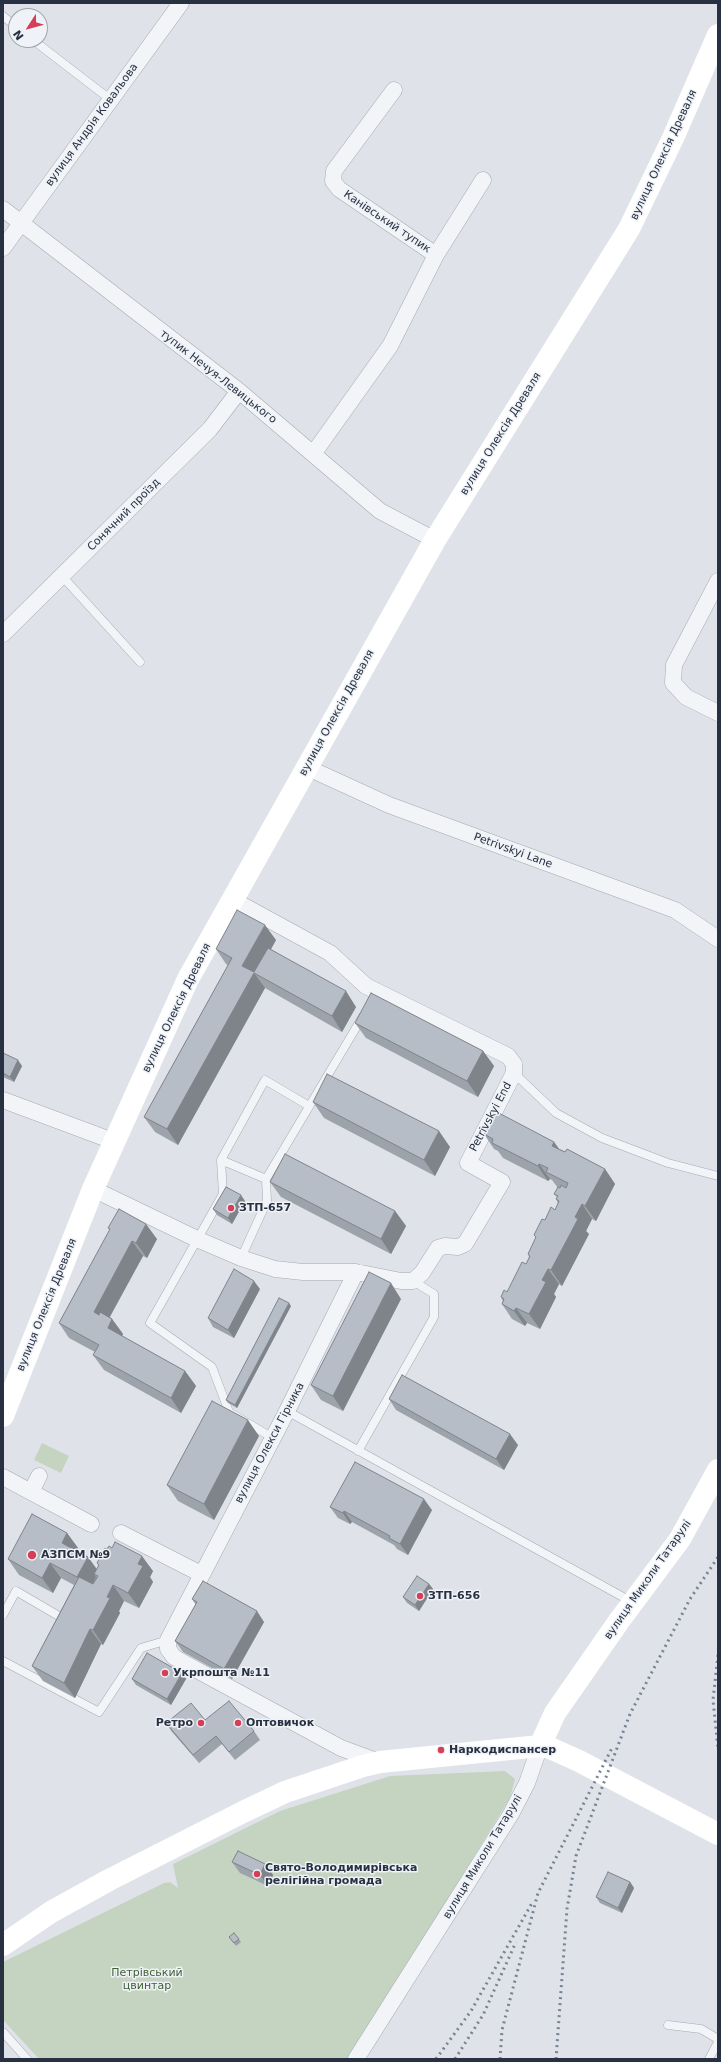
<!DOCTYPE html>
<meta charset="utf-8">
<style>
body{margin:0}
#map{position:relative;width:721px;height:2062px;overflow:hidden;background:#dfe3e9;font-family:"DejaVu Sans",sans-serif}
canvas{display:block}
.frame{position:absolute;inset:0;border:4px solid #273141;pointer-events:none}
.north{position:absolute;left:8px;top:8px;width:40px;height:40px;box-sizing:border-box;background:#eff2f7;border:1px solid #9fa5ae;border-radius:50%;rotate:234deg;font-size:11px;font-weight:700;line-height:16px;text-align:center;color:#273141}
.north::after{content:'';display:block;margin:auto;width:14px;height:18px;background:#d53e56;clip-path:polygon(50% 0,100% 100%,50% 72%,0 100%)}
</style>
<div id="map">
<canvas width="721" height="2062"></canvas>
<div class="frame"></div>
<div class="north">N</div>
</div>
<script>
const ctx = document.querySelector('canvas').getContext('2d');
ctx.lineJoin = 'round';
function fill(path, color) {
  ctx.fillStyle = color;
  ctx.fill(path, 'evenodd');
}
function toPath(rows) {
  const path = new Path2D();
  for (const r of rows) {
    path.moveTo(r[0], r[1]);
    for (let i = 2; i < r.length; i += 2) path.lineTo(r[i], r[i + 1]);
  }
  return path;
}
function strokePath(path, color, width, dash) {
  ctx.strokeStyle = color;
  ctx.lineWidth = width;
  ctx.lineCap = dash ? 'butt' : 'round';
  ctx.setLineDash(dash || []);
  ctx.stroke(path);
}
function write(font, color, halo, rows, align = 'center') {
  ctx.font = font + ' "DejaVu Sans",sans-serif';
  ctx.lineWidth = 3;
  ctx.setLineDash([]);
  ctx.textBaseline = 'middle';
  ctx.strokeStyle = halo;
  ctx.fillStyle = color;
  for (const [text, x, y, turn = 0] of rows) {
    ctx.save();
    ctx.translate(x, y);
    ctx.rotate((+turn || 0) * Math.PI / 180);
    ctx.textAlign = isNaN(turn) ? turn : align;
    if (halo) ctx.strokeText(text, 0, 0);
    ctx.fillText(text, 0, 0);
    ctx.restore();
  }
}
fill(toPath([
 [42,1443,69,1456,61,1473,34,1460],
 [505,1771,515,1779,510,1798,349,2059,39,2059,3,2020,3,1962,164,1883,170,1882,178,1888,173,1864,280,1811,390,1776]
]), '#c5d4c0');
const lane = toPath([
 [3,16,16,27],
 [33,40,111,100],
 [62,576,140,662],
 [514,1073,556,1113,602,1138,668,1163,718,1176],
 [221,1160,266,1179],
 [241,1258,267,1201,266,1179,363,1016],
 [287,1411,632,1602],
 [273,1438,229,1412,212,1367,150,1323,223,1194,221,1160,265,1080,309,1106],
 [358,1451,434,1317,434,1294,413,1281],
 [3,1615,16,1591,57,1615],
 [3,1661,99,1712,141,1648,168,1640],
 [668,2025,701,2029,718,2039],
 [3,2032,27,2059],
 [709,2059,718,2042]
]);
const street = toPath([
 [394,90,334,171,333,181,339,189,436,255],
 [3,209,239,391,380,511,435,540],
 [3,248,181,3],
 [313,454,390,346,436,255,483,180],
 [718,581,674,665,673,683,686,697,718,713],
 [3,634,210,429,239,391],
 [306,767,389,805,675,910,718,939],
 [233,900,330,953,366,986,508,1056,514,1064,514,1073,468,1163,502,1182,465,1244,458,1247,445,1246,438,1248,422,1273,413,1281,401,1281,356,1272],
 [3,1100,113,1141],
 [93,1189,199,1240,241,1258,275,1269,303,1272,356,1272,287,1411,168,1640,168,1649,174,1657,184,1663,341,1748,379,1762],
 [3,1477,91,1524],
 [31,1492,39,1476],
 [121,1533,201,1574],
 [356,2059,511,1814,527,1783,540,1746]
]);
strokePath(lane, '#a4aab3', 9);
strokePath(street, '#a4aab3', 17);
strokePath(lane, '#f2f4f7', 8);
strokePath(street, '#f2f4f7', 16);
strokePath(toPath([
 [3,1416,93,1189,188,979,435,540,629,229,673,138,718,35],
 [540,1746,555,1713,619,1621,680,1539,718,1470],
 [3,1945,51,1912,109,1880,243,1812,285,1792,363,1766,380,1762,540,1746,550,1748,579,1761,718,1834]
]), '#fff', 22);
strokePath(toPath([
 [718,1655,713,1700,718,1748],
 [436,2059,471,2011,532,1903],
 [455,2059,483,2015,516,1942],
 [500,2059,502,2030,538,1893,612,1748],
 [556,2059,567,1909,576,1856,630,1714,690,1599,718,1557]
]), '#788394', 3, [2, 4]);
fill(toPath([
 [276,940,271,949,356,1007,342,1032,265,988,178,1145,155,1132,144,1117,228,965,226,964,216,949],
 [355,1023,483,1051,494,1066,478,1097,366,1038],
 [3,1053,22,1066,14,1082,3,1077],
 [313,1102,450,1147,435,1176,324,1118],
 [484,1134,554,1142,559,1149,605,1169,615,1184,596,1221,592,1219,586,1231,589,1234,562,1286,559,1284,554,1294,556,1297,540,1329,527,1323,525,1326,512,1319,502,1304,503,1301,501,1297,507,1292,526,1264,529,1257,528,1254,536,1238,534,1235,545,1220,555,1210,558,1203,556,1199,557,1197,554,1194,558,1188,552,1180,550,1179,548,1181,503,1158,498,1151,494,1149],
 [270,1182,395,1211,406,1226,391,1254,281,1197],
 [245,1201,232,1224,217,1215,213,1209],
 [108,1228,157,1239,147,1258,143,1256,110,1317,112,1319,123,1334,122,1336,185,1371,196,1386,181,1413,104,1370,93,1355,95,1352,69,1338,59,1323,110,1230],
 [260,1289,234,1338,213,1327,208,1318],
 [401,1299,343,1411,321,1400,311,1385],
 [291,1306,237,1408,228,1403,226,1400],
 [389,1399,518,1445,504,1470,396,1410],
 [259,1436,214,1520,178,1501,167,1485],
 [330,1507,432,1510,408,1555,397,1549,394,1545,352,1522,350,1524,338,1518],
 [67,1533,78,1548,76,1551,88,1557,97,1569,99,1566,97,1563,153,1571,150,1577,153,1582,139,1608,124,1601,119,1611,120,1613,103,1645,101,1644,75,1698,43,1681,32,1666,74,1585,61,1578,53,1593,19,1575,8,1559],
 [429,1584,433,1589,419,1611,407,1603,403,1597],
 [192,1599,264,1622,232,1679,183,1652,175,1641,196,1605],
 [182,1673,186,1679,171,1705,136,1685,132,1679],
 [205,1720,254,1731,260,1740,235,1760,222,1744,199,1763,172,1732,166,1723],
 [232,1862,265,1864,273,1875,268,1886,240,1873],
 [630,1882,634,1888,622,1913,600,1903,596,1897],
 [229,1937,239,1939,241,1942,236,1946]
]), '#9da3aa');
fill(toPath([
 [265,925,276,940,257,974,254,973,265,988,178,1145,167,1129,242,966],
 [346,991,356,1007,342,1032,332,1016],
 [483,1051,494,1066,478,1097,467,1081],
 [18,1060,22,1066,14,1082,10,1077],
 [439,1131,450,1147,435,1176,424,1160],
 [554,1142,565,1157,552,1146],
 [539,1164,550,1179,548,1181,538,1166],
 [605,1169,615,1184,596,1221,585,1206],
 [241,1195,245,1201,232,1224,228,1218],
 [582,1204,592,1219,586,1231,589,1234,562,1286,551,1270,575,1217],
 [395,1211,406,1226,391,1254,381,1239],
 [146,1224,157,1239,147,1258,136,1243],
 [132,1241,143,1256,104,1327,94,1312],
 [548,1269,559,1284,554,1294,556,1297,540,1329,529,1314,542,1280],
 [254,1281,260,1289,234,1338,228,1330],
 [391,1283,401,1299,343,1411,333,1396],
 [289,1303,291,1306,237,1408,235,1405],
 [516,1308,527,1323,525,1326,514,1311],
 [112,1319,123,1334,118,1343,108,1328],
 [185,1371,196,1386,181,1413,171,1398],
 [248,1420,259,1436,214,1520,204,1504],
 [510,1434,518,1445,504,1470,496,1459],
 [424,1499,432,1510,408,1555,400,1544],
 [344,1511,352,1522,350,1524,343,1513],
 [67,1533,78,1548,72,1558,62,1543],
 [142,1556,153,1571,150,1577,153,1582,139,1608,128,1593,138,1564],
 [88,1557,99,1573,94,1574,96,1577,88,1593,77,1577],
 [50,1563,61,1578,53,1593,42,1578],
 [429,1584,433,1589,419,1611,415,1605],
 [113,1585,124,1601,119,1611,120,1613,103,1645,93,1630,107,1597],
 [257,1611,264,1622,232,1679,224,1669],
 [90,1629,101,1644,75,1698,64,1683],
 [182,1673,186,1679,171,1705,167,1699],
 [265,1864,273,1875,268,1886,260,1875],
 [630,1882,634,1888,622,1913,618,1908]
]), '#7f848b');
const building = toPath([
 [237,910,265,925,242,966,254,972,268,948,346,991,332,1016,254,973,167,1129,144,1117,232,958,216,949,237,910],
 [371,993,483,1051,467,1081,355,1023,371,993],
 [3,1053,18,1060,10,1077,3,1073,3,1053],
 [327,1074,439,1131,424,1160,313,1102,327,1074],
 [495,1111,554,1142,552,1146,565,1152,567,1149,605,1169,585,1206,582,1204,575,1217,578,1219,551,1270,548,1269,542,1280,546,1282,529,1314,516,1308,514,1311,502,1304,504,1299,501,1297,504,1290,507,1292,522,1262,526,1264,530,1256,528,1254,536,1237,534,1235,542,1219,545,1220,551,1207,555,1210,559,1201,556,1199,558,1196,554,1194,558,1187,560,1188,561,1185,566,1188,568,1183,546,1172,548,1168,539,1164,538,1166,492,1143,493,1139,484,1134,495,1111],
 [285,1154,395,1211,381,1239,270,1182,285,1154],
 [226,1187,241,1195,228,1218,213,1209,226,1187],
 [119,1209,146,1224,136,1243,132,1241,94,1312,99,1315,100,1312,112,1319,108,1328,185,1371,171,1398,93,1355,99,1345,59,1323,110,1229,108,1228,119,1209],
 [234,1269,254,1281,228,1330,208,1318,234,1269],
 [369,1272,391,1283,333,1396,311,1385,369,1272],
 [279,1298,289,1303,235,1405,226,1400,279,1298],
 [402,1375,510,1434,496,1459,389,1399,402,1375],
 [212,1401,248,1420,204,1504,167,1485,212,1401],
 [355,1462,424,1499,400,1544,389,1538,390,1536,344,1511,343,1513,330,1507,355,1462],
 [32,1514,67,1533,62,1543,88,1557,77,1577,50,1563,42,1578,8,1559,32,1514],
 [115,1542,142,1556,138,1564,143,1566,128,1593,113,1585,107,1597,110,1598,93,1630,90,1629,64,1683,32,1666,79,1577,93,1584,98,1576,94,1574,99,1565,97,1563,105,1548,107,1549,109,1546,112,1548,115,1542],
 [417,1576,429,1584,415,1605,403,1597,417,1576],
 [203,1581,257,1611,224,1669,175,1641,197,1602,192,1599,203,1581],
 [147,1653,182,1673,167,1699,132,1679,147,1653],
 [229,1701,254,1731,229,1752,216,1736,193,1755,166,1723,191,1703,205,1720,229,1701],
 [238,1851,265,1864,260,1875,232,1862,238,1851],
 [608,1872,630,1882,618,1908,596,1897,608,1872],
 [234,1933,239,1939,234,1943,229,1937,234,1933]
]);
fill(building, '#b6bdc6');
strokePath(building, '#7f848b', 1);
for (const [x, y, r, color] of [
 [231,1208,4,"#d53e56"],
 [32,1555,5,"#d53e56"],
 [420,1596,4,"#d53e56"],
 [165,1673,4,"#d53e56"],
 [201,1723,4,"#d53e56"],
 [238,1723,4,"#d53e56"],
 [441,1750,4,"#d53e56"],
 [257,1874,4,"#d53e56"]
]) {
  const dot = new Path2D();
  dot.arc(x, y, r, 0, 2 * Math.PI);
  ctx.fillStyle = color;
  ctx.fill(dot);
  strokePath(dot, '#eff2f7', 1.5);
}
write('11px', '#273141', '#eff2f7', [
 ["вулиця Андрія Ковальова",92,125,-54],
 ["вулиця Олексія Древаля",664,155,-65],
 ["Канівський тупик",387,222,34],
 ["тупик Нечуя-Левицького",218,377,38],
 ["вулиця Олексія Древаля",501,434,-58],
 ["Сонячний проїзд",124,515,-45],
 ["вулиця Олексія Древаля",337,713,-61],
 ["Petrivskyi Lane",513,851,20],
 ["вулиця Олексія Древаля",177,1008,-64],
 ["Petrivskyi End",491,1117,-62],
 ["вулиця Олексія Древаля",47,1305,-68],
 ["вулиця Олекси Гірника",270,1443,-62],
 ["вулиця Миколи Татарулі",648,1580,-55],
 ["вулиця Миколи Татарулі",483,1857,-59]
]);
write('bold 11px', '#273141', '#eff2f7', [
 ["ЗТП-657",239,1208],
 ["АЗПСМ №9",41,1555],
 ["ЗТП-656",428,1596],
 ["Укрпошта №11",173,1673],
 ["Ретро",193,1723,"right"],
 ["Оптовичок",246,1723],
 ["Наркодиспансер",449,1750],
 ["Свято-Володимирівська",265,1868],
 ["релігійна громада",265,1881]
], 'left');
write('11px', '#3c5e34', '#eff2f7', [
 ["Петрівський",147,1973],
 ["цвинтар",147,1986]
]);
</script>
